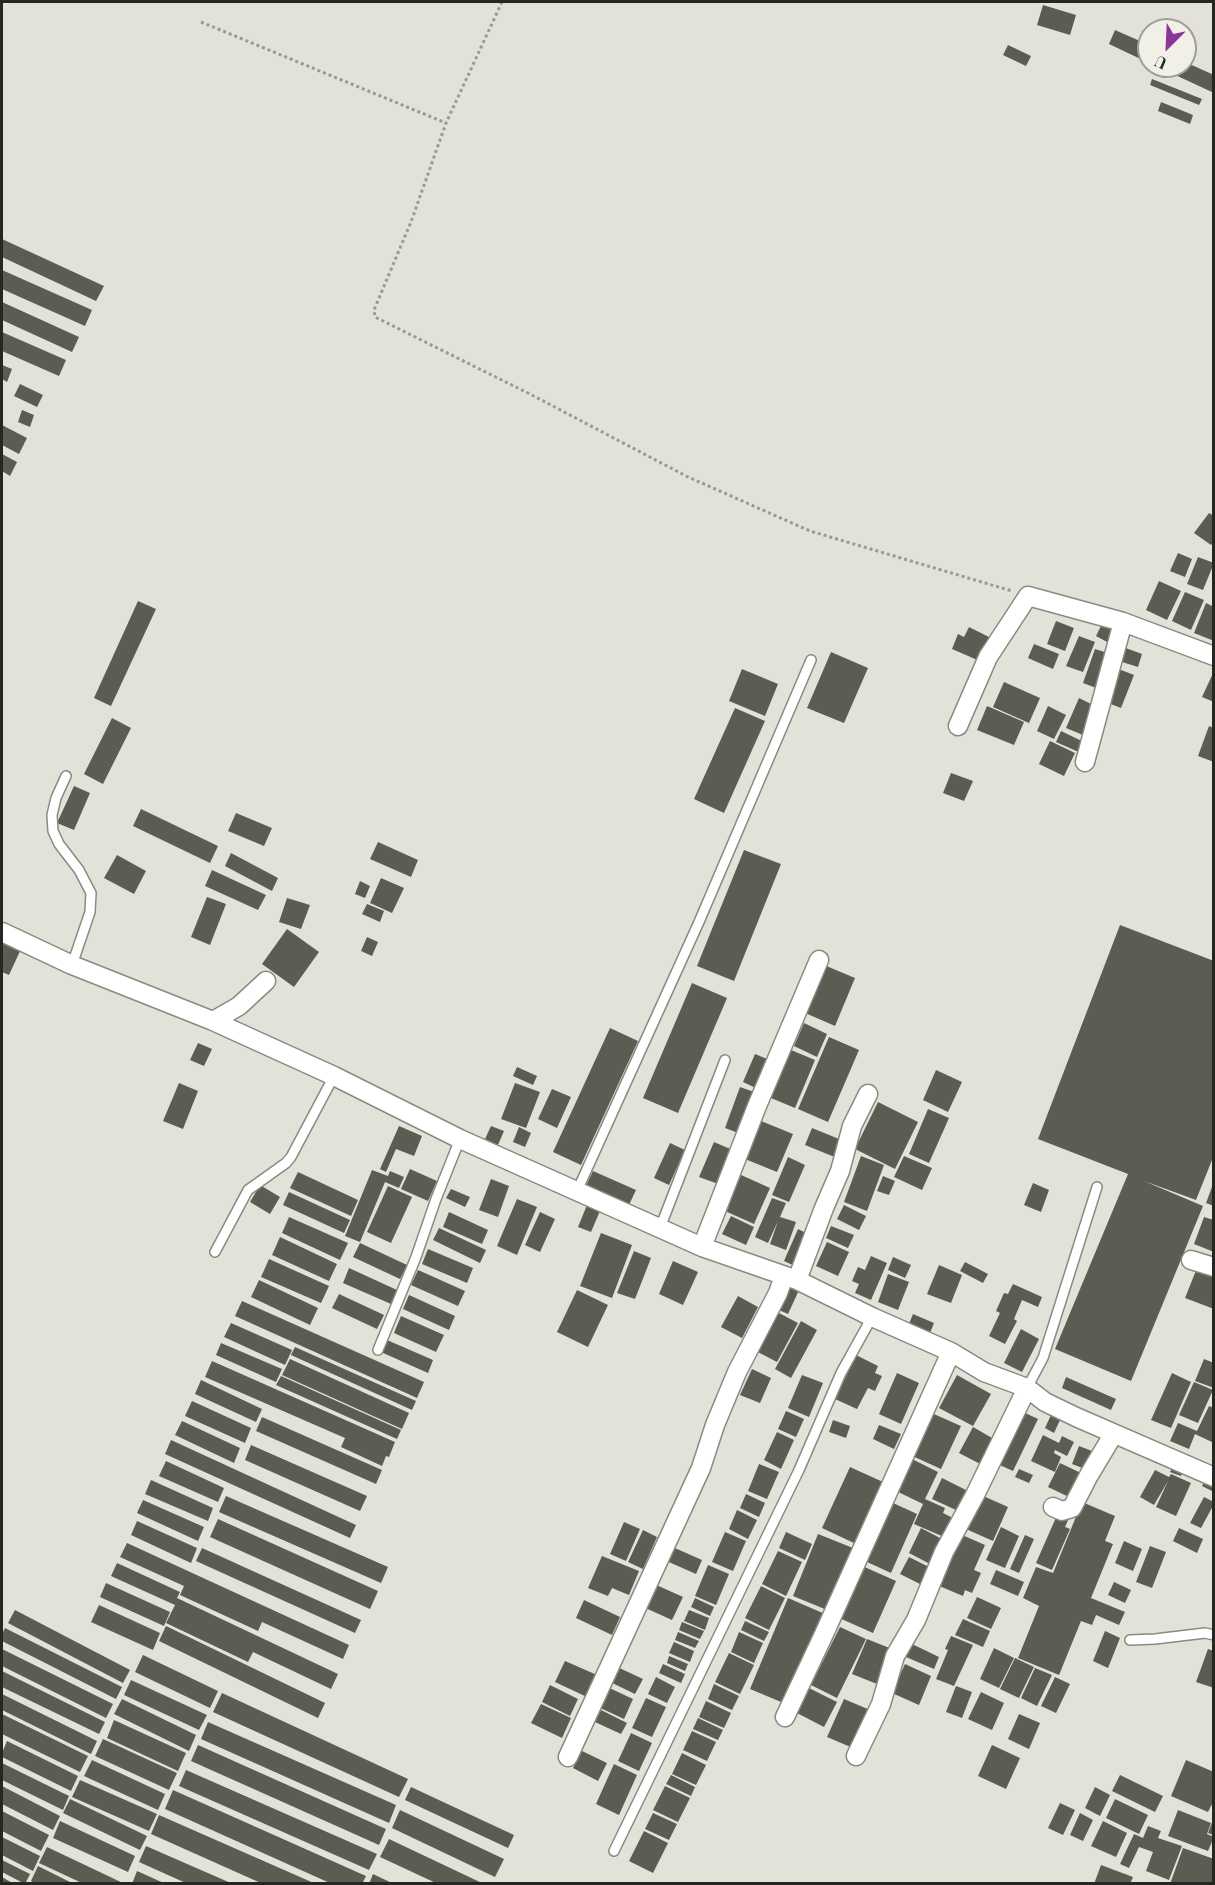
<!DOCTYPE html>
<style>
body{margin:0}
#map{position:relative;width:1215px;height:1885px;overflow:hidden;background:#e3e2d8;font-family:"Playfair Display",serif}
canvas{display:block}
.frame{position:absolute;inset:0;border:3px solid #262622;pointer-events:none}
.north{position:absolute;left:1137px;top:18px;width:60px;height:60px;box-sizing:border-box;background:#f0f0e6;border:2px solid #9f9f98;border-radius:50%;rotate:204deg;font-size:16px;font-weight:700;line-height:24px;text-align:center;color:#262622}
.north::after{content:'';display:block;margin:auto;width:21px;height:27px;background:#8e329c;clip-path:polygon(50% 0,100% 100%,50% 72%,0 100%)}
</style>
<div id="map">
<canvas width="1215" height="1885"></canvas>
<div class="frame"></div>
<div class="north">U</div>
</div>
<script>
const ctx = document.querySelector('canvas').getContext('2d');
ctx.lineJoin = 'round';
function fill(path, color) {
  ctx.fillStyle = color;
  ctx.fill(path, 'evenodd');
}
function toPath(rows) {
  const path = new Path2D();
  for (const r of rows) {
    path.moveTo(r[0], r[1]);
    for (let i = 2; i < r.length; i += 2) path.lineTo(r[i], r[i + 1]);
  }
  return path;
}
function strokePath(path, color, width, dash) {
  ctx.strokeStyle = color;
  ctx.lineWidth = width;
  ctx.lineCap = dash ? 'butt' : 'round';
  ctx.setLineDash(dash || []);
  ctx.stroke(path);
}
fill(toPath([
 [1043,5,1076,15,1070,35,1037,25],
 [1115,30,1149,45,1149,63,1109,44],
 [1008,45,1031,56,1026,66,1003,55],
 [1185,62,1214,75,1214,93,1156,66,1185,66],
 [1152,79,1202,99,1199,105,1150,85],
 [1161,102,1193,115,1190,124,1158,111],
 [2,239,104,286,96,301,2,257],
 [2,270,92,310,85,326,2,289],
 [2,302,79,337,72,352,2,320],
 [2,332,66,360,59,376,2,351],
 [2,365,12,369,7,382,2,379],
 [20,384,43,395,37,407,14,396],
 [22,410,34,415,30,427,18,422],
 [2,425,27,438,19,454,2,445],
 [2,454,17,462,10,476,2,471],
 [1209,513,1214,516,1214,541,1211,545,1194,533],
 [1178,553,1192,559,1185,577,1170,571],
 [1198,557,1214,563,1203,590,1187,584],
 [1159,581,1181,591,1167,620,1146,610],
 [1185,592,1204,600,1191,630,1172,621],
 [138,601,156,609,111,706,94,698],
 [1206,603,1214,607,1214,641,1194,633],
 [1056,621,1074,628,1065,651,1047,644],
 [1103,622,1116,628,1109,643,1096,636],
 [969,627,995,640,982,662,952,649,958,634,964,637],
 [1079,636,1095,642,1083,672,1066,666],
 [1034,644,1059,654,1053,669,1028,658],
 [1123,647,1142,654,1138,667,1119,661],
 [1095,649,1111,654,1099,689,1083,683],
 [831,652,868,668,844,723,807,708],
 [1116,668,1134,675,1121,708,1103,701],
 [742,669,778,684,765,716,729,701],
 [1214,671,1214,702,1202,697],
 [1004,682,1040,698,1029,723,993,707],
 [1079,698,1095,706,1083,735,1066,728],
 [987,706,1024,722,1014,745,977,730],
 [1048,706,1066,715,1054,739,1037,731],
 [735,708,765,721,724,813,694,799],
 [112,718,131,728,103,784,84,774],
 [1209,726,1214,728,1214,762,1198,756],
 [1061,731,1086,743,1081,753,1056,742],
 [1050,741,1075,753,1064,776,1039,764],
 [951,773,973,781,964,801,943,793],
 [74,786,90,793,74,830,57,823],
 [141,809,218,846,210,863,133,826],
 [236,813,272,828,264,846,228,831],
 [378,842,418,860,411,877,370,859],
 [744,850,781,864,734,981,697,966],
 [231,853,278,878,272,891,225,866],
 [117,855,146,871,134,894,104,878],
 [212,870,266,895,258,910,205,886],
 [381,878,404,888,392,913,370,903],
 [360,881,370,886,365,898,355,894],
 [207,897,226,904,210,945,191,937],
 [287,898,310,905,301,929,279,922],
 [367,904,384,911,380,922,362,914],
 [1120,925,1214,961,1214,1155,1196,1200,1144,1181,1203,1206,1131,1381,1055,1349,1128,1174,1038,1139],
 [287,929,319,952,294,987,262,964],
 [367,937,378,942,372,956,361,951],
 [4,941,21,949,9,975,2,972,2,946],
 [824,965,855,978,835,1026,803,1012],
 [692,983,727,998,678,1113,643,1098],
 [804,1023,827,1034,817,1057,794,1046],
 [610,1028,638,1041,581,1165,553,1152],
 [829,1037,859,1050,828,1122,798,1109],
 [198,1043,212,1049,204,1066,190,1060],
 [791,1050,815,1060,795,1108,771,1098],
 [755,1054,772,1061,760,1090,743,1082],
 [517,1067,537,1076,533,1085,513,1076],
 [936,1070,962,1082,948,1112,923,1100],
 [179,1083,198,1091,183,1129,163,1121],
 [515,1083,540,1092,526,1128,501,1119],
 [740,1087,757,1093,741,1134,725,1128],
 [552,1089,571,1097,557,1128,538,1119],
 [878,1102,918,1122,895,1169,855,1149],
 [928,1109,949,1118,929,1163,909,1154],
 [761,1121,793,1134,777,1172,745,1159],
 [399,1126,422,1136,414,1156,396,1149,386,1172,380,1169],
 [491,1126,504,1131,498,1145,485,1139],
 [519,1127,531,1133,525,1147,513,1142],
 [812,1128,844,1141,837,1158,805,1145],
 [714,1142,735,1151,721,1185,699,1177],
 [670,1143,685,1150,669,1185,654,1178],
 [861,1156,884,1165,867,1211,844,1202],
 [904,1156,932,1168,922,1190,894,1177],
 [788,1157,805,1165,789,1202,772,1195],
 [410,1169,437,1181,428,1201,401,1189],
 [372,1170,388,1176,390,1171,404,1177,399,1188,385,1182,360,1242,345,1236],
 [593,1171,636,1190,629,1205,586,1186],
 [298,1172,358,1200,351,1216,290,1188],
 [741,1175,770,1188,754,1224,725,1211],
 [883,1176,895,1181,889,1195,877,1191],
 [491,1179,509,1186,498,1217,479,1210],
 [1033,1183,1049,1190,1041,1212,1024,1205],
 [1213,1184,1214,1184,1214,1206,1206,1203],
 [260,1185,280,1197,270,1214,250,1202],
 [388,1186,412,1197,391,1243,367,1232],
 [451,1189,470,1197,465,1207,446,1198],
 [289,1192,350,1220,344,1233,283,1205],
 [772,1198,786,1203,780,1217,796,1222,786,1250,770,1244,778,1221,768,1243,755,1237],
 [517,1199,537,1207,517,1255,497,1246],
 [587,1205,600,1211,591,1232,578,1227],
 [844,1205,866,1216,859,1230,837,1219],
 [449,1212,488,1230,482,1244,443,1227],
 [540,1212,555,1219,540,1252,525,1245],
 [731,1216,754,1227,746,1245,722,1234],
 [289,1217,348,1243,340,1260,282,1233],
 [1204,1217,1214,1220,1214,1252,1194,1244],
 [831,1226,854,1235,848,1248,826,1238],
 [439,1228,486,1250,480,1263,433,1240],
 [798,1229,808,1234,797,1267,784,1261],
 [601,1233,632,1245,612,1298,580,1286],
 [280,1237,337,1264,329,1281,272,1255],
 [827,1242,849,1252,838,1276,816,1266],
 [360,1243,407,1265,400,1279,353,1257],
 [428,1249,473,1268,467,1283,422,1264],
 [634,1251,651,1258,635,1299,617,1293],
 [871,1256,887,1263,871,1300,855,1293,859,1284,852,1281,858,1267,865,1270],
 [893,1257,911,1265,905,1278,888,1270],
 [269,1259,329,1286,321,1303,261,1277],
 [673,1261,698,1272,683,1305,659,1294],
 [965,1262,988,1274,983,1283,960,1271],
 [1199,1263,1214,1269,1214,1309,1185,1298],
 [939,1265,962,1275,951,1303,927,1294],
 [349,1268,397,1290,391,1304,343,1283],
 [418,1270,465,1291,458,1306,411,1285],
 [888,1274,909,1282,898,1310,878,1302],
 [259,1280,318,1308,310,1325,251,1297],
 [1013,1284,1042,1297,1038,1307,1022,1300,1014,1319,1017,1321,1005,1344,989,1336,1000,1313,996,1311,1004,1293,1008,1294],
 [789,1286,799,1290,788,1314,779,1310],
 [577,1290,608,1305,588,1347,557,1332],
 [339,1294,384,1315,377,1329,332,1308],
 [409,1295,455,1316,449,1330,403,1309],
 [738,1296,758,1307,742,1338,721,1327],
 [242,1301,424,1382,417,1398,235,1316],
 [775,1311,798,1323,777,1362,754,1350],
 [913,1314,934,1323,928,1338,907,1329],
 [401,1316,444,1335,436,1352,394,1333],
 [801,1321,817,1330,791,1378,775,1369],
 [231,1323,292,1350,285,1365,224,1337],
 [1021,1329,1039,1339,1022,1372,1004,1363],
 [387,1340,433,1360,428,1373,381,1352],
 [221,1343,282,1369,276,1382,216,1355],
 [295,1347,416,1401,412,1410,291,1355],
 [856,1355,878,1366,875,1373,882,1376,875,1391,868,1388,857,1409,835,1399],
 [290,1359,409,1413,402,1429,282,1375],
 [1204,1359,1214,1363,1214,1388,1195,1381],
 [212,1361,395,1442,389,1457,386,1456,382,1466,341,1447,345,1438,205,1377],
 [752,1369,771,1378,760,1403,740,1395],
 [897,1373,919,1383,901,1424,879,1414],
 [1172,1373,1191,1382,1171,1428,1151,1420],
 [802,1375,823,1383,809,1417,788,1408],
 [957,1375,991,1394,973,1426,939,1408],
 [281,1376,401,1430,397,1439,276,1385],
 [1066,1377,1116,1399,1111,1410,1062,1388],
 [201,1380,262,1409,256,1422,195,1394],
 [1194,1382,1213,1390,1198,1423,1179,1415],
 [192,1401,251,1428,245,1443,185,1416],
 [1209,1406,1214,1408,1214,1443,1195,1434,1189,1449,1170,1441,1178,1423,1197,1431],
 [786,1411,804,1419,796,1437,778,1429],
 [927,1411,961,1426,941,1469,908,1454],
 [1021,1411,1038,1419,1013,1471,993,1462],
 [1051,1415,1060,1420,1054,1433,1045,1428],
 [262,1417,382,1470,376,1484,256,1431],
 [833,1420,850,1426,846,1438,829,1432],
 [182,1421,240,1448,234,1463,175,1435],
 [879,1425,901,1434,894,1449,873,1439],
 [973,1427,999,1442,986,1467,959,1453],
 [777,1432,794,1440,781,1469,764,1460],
 [1043,1435,1059,1443,1062,1436,1074,1442,1067,1456,1055,1450,1054,1453,1061,1457,1055,1472,1031,1461],
 [171,1440,356,1525,350,1538,165,1454],
 [251,1445,367,1496,360,1511,245,1460],
 [1079,1446,1092,1451,1085,1469,1072,1464],
 [908,1457,938,1472,925,1499,945,1508,943,1513,953,1518,944,1537,914,1524,923,1504,892,1489],
 [166,1461,224,1488,218,1502,159,1476],
 [1175,1462,1185,1467,1181,1476,1170,1472],
 [1060,1463,1083,1474,1071,1498,1048,1487],
 [759,1464,779,1472,767,1499,748,1491],
 [850,1467,883,1482,854,1543,822,1528],
 [1019,1469,1033,1475,1029,1483,1015,1477],
 [1155,1470,1169,1477,1171,1474,1191,1483,1176,1516,1156,1507,1168,1481,1154,1505,1140,1497],
 [942,1478,966,1490,956,1510,932,1499],
 [1207,1478,1214,1482,1214,1492,1202,1486],
 [151,1480,213,1508,208,1521,145,1494],
 [746,1494,765,1503,759,1517,740,1508],
 [981,1495,1008,1507,993,1541,966,1529],
 [226,1496,388,1567,381,1583,219,1512],
 [1204,1497,1214,1502,1214,1504,1201,1528,1190,1523],
 [143,1500,204,1527,198,1541,137,1513],
 [891,1502,917,1514,891,1573,865,1561],
 [1082,1502,1115,1516,1105,1541,1113,1544,1091,1598,1125,1612,1119,1625,1096,1615,1092,1625,1081,1621,1059,1675,1018,1658,1039,1606,1023,1598,1036,1567,1053,1573],
 [737,1510,757,1520,748,1539,729,1529],
 [1058,1513,1069,1518,1065,1527,1070,1529,1052,1570,1036,1563],
 [218,1519,378,1591,370,1609,210,1537],
 [137,1521,197,1548,191,1563,131,1535],
 [624,1522,640,1529,626,1561,610,1554],
 [1001,1527,1019,1536,1005,1568,986,1560],
 [921,1528,942,1539,930,1564,909,1553],
 [1179,1528,1203,1539,1197,1553,1173,1541],
 [643,1530,657,1537,643,1569,628,1562],
 [725,1532,746,1541,733,1571,712,1562],
 [786,1532,812,1544,805,1560,779,1548],
 [818,1534,853,1548,827,1610,793,1596],
 [960,1534,985,1545,974,1570,981,1573,972,1593,965,1590,963,1596,937,1585],
 [1025,1535,1034,1539,1019,1573,1010,1569],
 [1124,1541,1142,1549,1133,1571,1115,1563],
 [127,1543,349,1645,343,1659,262,1622,258,1631,180,1595,184,1586,120,1557],
 [668,1545,702,1560,696,1574,662,1559],
 [1150,1546,1166,1552,1152,1588,1136,1582],
 [202,1548,361,1620,355,1633,196,1561],
 [778,1551,802,1562,786,1596,762,1584],
 [602,1556,639,1571,629,1595,612,1588,608,1596,588,1588],
 [909,1557,931,1568,922,1585,900,1574],
 [117,1563,180,1592,177,1598,338,1674,331,1689,253,1652,248,1662,166,1623,175,1605,111,1576],
 [708,1565,729,1574,716,1605,695,1596],
 [860,1565,896,1581,873,1633,837,1617],
 [996,1570,1024,1582,1018,1596,990,1584],
 [1114,1582,1131,1590,1125,1603,1108,1595],
 [106,1583,170,1612,164,1626,100,1597],
 [652,1583,683,1597,672,1620,641,1606],
 [761,1586,785,1598,769,1630,745,1618],
 [977,1597,1001,1608,991,1629,967,1618],
 [695,1598,714,1607,710,1616,691,1607],
 [788,1598,825,1614,786,1704,750,1689],
 [584,1600,620,1617,612,1635,576,1618],
 [99,1605,160,1633,153,1650,91,1622],
 [15,1610,130,1670,123,1683,8,1623],
 [689,1610,709,1618,705,1630,684,1621],
 [963,1619,990,1631,983,1647,955,1635],
 [745,1621,769,1632,764,1641,741,1630],
 [682,1622,704,1631,700,1639,679,1630],
 [166,1626,325,1703,318,1718,159,1641],
 [840,1627,866,1639,837,1698,811,1685],
 [5,1628,122,1687,116,1699,2,1641,2,1634],
 [1105,1631,1120,1638,1108,1668,1093,1661],
 [678,1632,699,1641,695,1648,675,1640],
 [739,1632,763,1643,754,1663,731,1652],
 [951,1636,973,1645,954,1686,936,1679,948,1650,945,1649],
 [867,1639,892,1649,877,1684,852,1674],
 [674,1642,694,1651,690,1662,669,1653],
 [912,1644,939,1657,934,1669,906,1657],
 [994,1648,1014,1658,999,1688,980,1679],
 [2,1649,113,1704,106,1718,2,1666],
 [1208,1649,1214,1651,1214,1688,1196,1682],
 [729,1653,754,1665,740,1694,715,1682],
 [143,1655,218,1691,210,1708,135,1672],
 [669,1656,688,1664,685,1671,667,1663],
 [1015,1658,1034,1667,1019,1698,1000,1689],
 [565,1661,597,1675,587,1697,555,1682],
 [663,1664,685,1674,681,1683,659,1673],
 [905,1664,931,1676,919,1705,892,1693],
 [613,1665,643,1679,635,1694,606,1680],
 [1035,1668,1052,1675,1037,1706,1021,1698],
 [2,1671,105,1722,99,1734,2,1687],
 [656,1677,675,1687,667,1703,648,1694],
 [1055,1677,1070,1684,1056,1713,1041,1706],
 [131,1680,207,1715,199,1730,124,1695],
 [714,1684,739,1696,732,1710,708,1699],
 [550,1685,578,1699,570,1716,542,1702],
 [603,1685,633,1699,624,1719,594,1705],
 [956,1686,972,1692,962,1718,946,1712],
 [809,1688,837,1702,824,1727,797,1713],
 [981,1692,1004,1703,992,1730,968,1719],
 [222,1693,408,1779,399,1797,213,1712],
 [2,1694,97,1741,91,1754,2,1710],
 [646,1698,666,1707,652,1737,632,1728],
 [122,1699,196,1735,189,1751,114,1714],
 [844,1699,870,1710,853,1748,827,1737],
 [706,1701,731,1713,724,1728,699,1717],
 [541,1704,571,1718,562,1738,531,1723],
 [601,1710,627,1723,621,1734,595,1722],
 [2,1714,88,1756,80,1772,2,1734],
 [1019,1714,1040,1723,1029,1749,1008,1739],
 [698,1718,723,1730,718,1740,693,1729],
 [114,1720,186,1753,178,1771,107,1738],
 [208,1722,396,1805,389,1823,201,1739],
 [692,1731,716,1742,707,1761,683,1750],
 [631,1733,652,1743,639,1771,618,1761],
 [103,1739,177,1773,169,1790,95,1756],
 [7,1741,78,1776,71,1791,2,1757,2,1753],
 [198,1745,386,1829,379,1845,191,1761],
 [992,1745,1020,1758,1006,1789,978,1776],
 [582,1751,607,1763,598,1781,573,1768],
 [682,1753,706,1765,696,1785,672,1774],
 [92,1760,165,1794,158,1810,84,1776],
 [1186,1760,1214,1772,1214,1800,1208,1812,1171,1796],
 [2,1763,69,1796,63,1810,2,1780],
 [614,1764,637,1775,619,1815,596,1804],
 [186,1770,377,1854,369,1870,179,1786],
 [671,1775,695,1787,691,1796,666,1784],
 [1120,1775,1163,1796,1155,1812,1112,1791],
 [80,1780,157,1814,149,1831,72,1797],
 [2,1786,60,1816,53,1830,2,1804],
 [665,1786,690,1798,678,1822,653,1810],
 [411,1787,514,1835,508,1848,405,1800],
 [1095,1787,1110,1795,1100,1816,1085,1808],
 [173,1790,366,1876,362,1884,332,1884,165,1809],
 [70,1799,147,1836,140,1850,63,1813],
 [1115,1799,1148,1815,1139,1834,1106,1818],
 [1060,1803,1075,1810,1063,1835,1048,1828],
 [400,1810,504,1859,495,1877,392,1828],
 [1178,1810,1211,1823,1207,1834,1214,1837,1208,1851,1168,1836],
 [2,1811,49,1835,41,1851,2,1831],
 [653,1813,677,1824,669,1840,645,1829],
 [1080,1813,1093,1820,1083,1841,1070,1835],
 [159,1815,316,1884,263,1884,151,1834],
 [1213,1820,1214,1820,1214,1835,1208,1833],
 [60,1821,135,1856,128,1872,53,1838],
 [1103,1821,1127,1833,1116,1857,1091,1846],
 [1148,1826,1161,1831,1158,1838,1182,1846,1169,1880,1146,1871,1153,1852,1139,1847,1129,1868,1120,1864,1134,1834,1143,1838],
 [644,1831,668,1843,653,1873,629,1861],
 [2,1837,40,1856,33,1871,2,1855],
 [389,1839,484,1884,438,1884,380,1857],
 [146,1846,233,1884,188,1884,139,1862],
 [47,1847,125,1884,84,1884,39,1863],
 [1183,1848,1214,1859,1214,1884,1170,1884],
 [2,1860,30,1874,25,1884,2,1872],
 [1101,1865,1133,1877,1130,1884,1094,1884],
 [38,1866,74,1884,36,1884,31,1881],
 [137,1871,166,1884,132,1884],
 [373,1874,394,1884,369,1884],
 [2,1877,14,1884,2,1884]
]), '#5c5c53');
const lane = toPath([
 [66,776,56,798,52,815,53,831,59,844,79,870,91,893,90,912,72,965],
 [577,1191,699,922,811,660],
 [660,1228,725,1060],
 [215,1252,248,1190,286,1163,291,1157,334,1076],
 [378,1350,416,1257,436,1199,460,1139],
 [1027,1388,1043,1358,1097,1187],
 [1130,1640,1155,1639,1205,1633,1214,1635],
 [614,1851,799,1470,841,1373,872,1317]
]);
const street = toPath([
 [958,726,988,657,1028,596,1123,622,1214,656],
 [1085,762,1123,622],
 [2,932,72,965,213,1021,334,1076,460,1139,702,1247,797,1280,872,1317,951,1352,984,1372,1027,1388,1045,1402,1076,1417,1214,1477],
 [213,1021,239,1006,266,981],
 [702,1247,757,1106,819,960],
 [1191,1260,1214,1267],
 [797,1280,824,1208,840,1171,852,1126,868,1094],
 [1053,1507,1062,1511,1072,1508,1089,1475,1113,1435],
 [785,1717,824,1634,951,1352],
 [856,1756,881,1704,895,1656,916,1620,944,1552,975,1495,1027,1388],
 [568,1757,701,1468,715,1425,737,1372,778,1293,784,1276]
]);
strokePath(lane, '#8b8a81', 12);
strokePath(street, '#8b8a81', 21);
strokePath(toPath([
 [502,2,446,123,411,222,374,310,375,317,530,394,686,476,810,531,1012,591],
 [201,22,446,123]
]), '#9a9992', 3, [3, 3]);
strokePath(lane, '#fff', 9);
strokePath(street, '#fff', 18);
</script>
